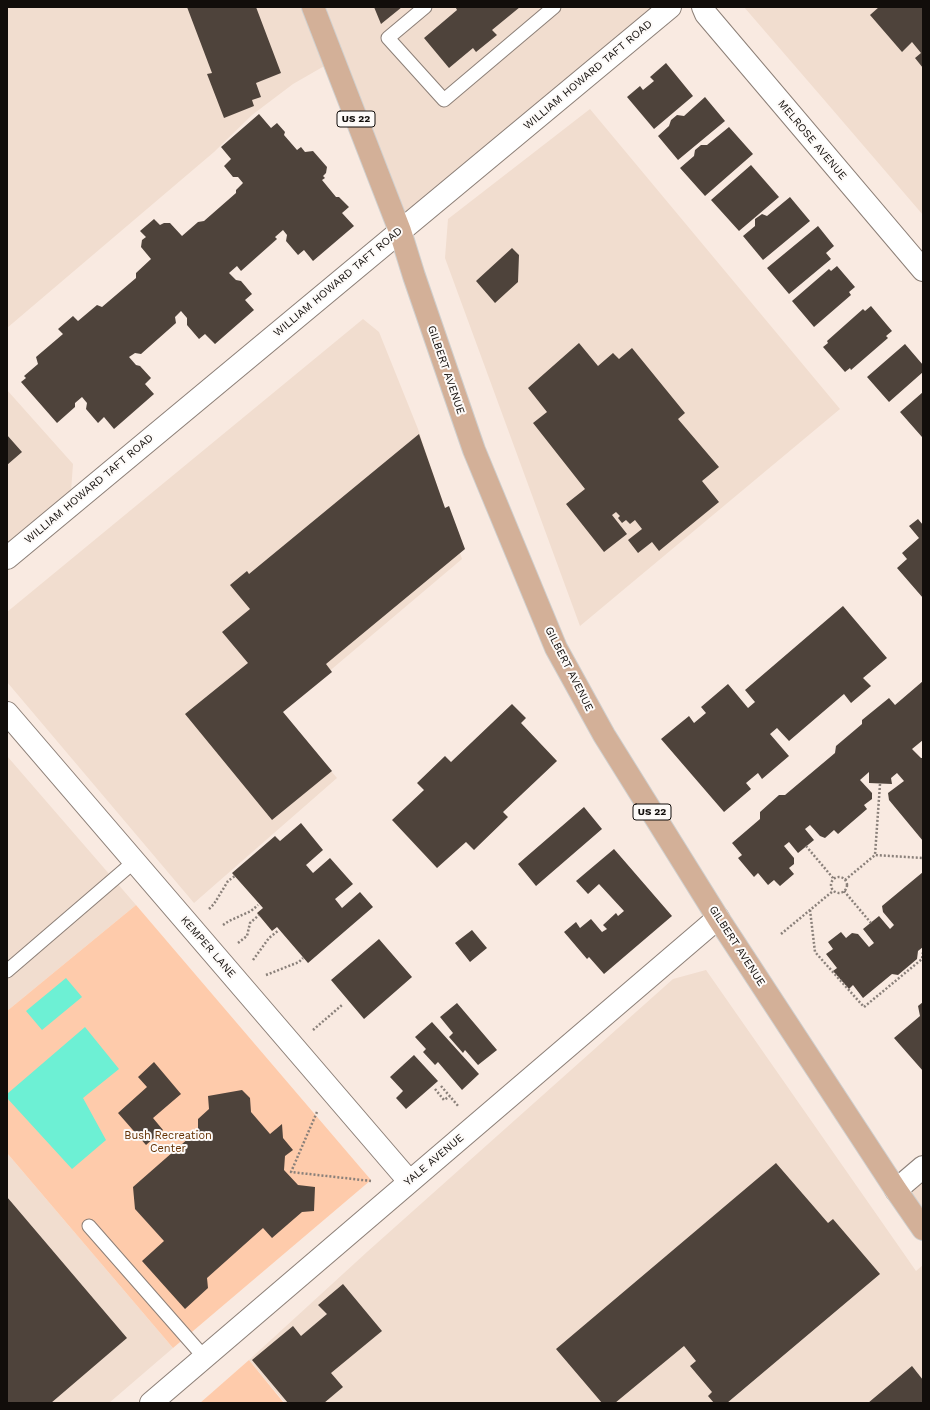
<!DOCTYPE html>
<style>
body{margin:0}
#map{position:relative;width:930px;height:1410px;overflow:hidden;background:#f9eae1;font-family:"Work Sans",sans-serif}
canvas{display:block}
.frame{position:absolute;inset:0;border:8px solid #110d0a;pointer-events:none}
</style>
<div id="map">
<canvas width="930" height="1410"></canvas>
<div class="frame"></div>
</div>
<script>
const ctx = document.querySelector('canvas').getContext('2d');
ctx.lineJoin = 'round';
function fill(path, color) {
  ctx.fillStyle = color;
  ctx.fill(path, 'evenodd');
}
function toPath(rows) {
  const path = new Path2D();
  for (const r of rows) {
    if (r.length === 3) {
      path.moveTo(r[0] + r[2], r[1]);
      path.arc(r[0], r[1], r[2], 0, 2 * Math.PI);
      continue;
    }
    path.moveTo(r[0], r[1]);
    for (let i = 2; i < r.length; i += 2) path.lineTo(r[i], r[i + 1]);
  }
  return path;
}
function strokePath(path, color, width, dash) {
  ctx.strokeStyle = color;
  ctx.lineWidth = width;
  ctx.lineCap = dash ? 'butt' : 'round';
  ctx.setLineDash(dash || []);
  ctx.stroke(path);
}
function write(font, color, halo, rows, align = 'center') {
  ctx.font = font + ' "Work Sans",sans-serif';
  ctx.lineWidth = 4;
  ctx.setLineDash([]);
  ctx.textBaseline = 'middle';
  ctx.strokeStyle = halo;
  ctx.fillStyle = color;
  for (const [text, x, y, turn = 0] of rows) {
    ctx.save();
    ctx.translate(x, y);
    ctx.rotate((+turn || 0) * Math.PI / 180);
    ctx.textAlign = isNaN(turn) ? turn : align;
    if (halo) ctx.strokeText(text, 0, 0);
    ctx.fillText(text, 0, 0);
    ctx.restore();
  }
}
fill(toPath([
 [7,7,670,7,400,231,333,61,293,84,252,115,214,152,7,328],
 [744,7,923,7,923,215,826,102],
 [590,109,840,409,580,626,445,258,448,219],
 [363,319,379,332,418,429,462,559,281,712,337,778,194,903,7,682,7,612],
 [7,390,73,464,70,505,7,558],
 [7,756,136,905,7,1011],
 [706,970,916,1271,923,1265,923,1403,285,1403,249,1360,367,1252,673,979],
 [7,1153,173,1348,109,1403,7,1403],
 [923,1167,923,1229,896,1190]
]), '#f1ddcf');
fill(toPath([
 [136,905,371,1180,173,1348,7,1153,7,1011],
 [249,1360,284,1403,200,1403]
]), '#fecbab');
fill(toPath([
 [66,978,82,997,42,1030,26,1011],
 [85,1027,119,1069,83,1098,106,1140,72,1169,7,1098,7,1094]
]), '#6df0d4');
fill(toPath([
 [187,7,256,7,281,73,256,83,261,97,252,100,254,106,224,118,207,74,212,73],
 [374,7,402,7,381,24],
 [457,7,520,7,492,30,497,35,476,52,473,48,449,68,424,38,457,10,456,8],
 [879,7,923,7,923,68,915,58,921,53,912,42,902,52,870,15],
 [666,63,693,96,654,129,627,97,640,86,643,90,654,81,650,77],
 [705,97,725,121,678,160,658,136,669,126,671,120,677,115,684,116],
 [259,114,271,128,277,123,285,132,284,135,297,150,301,147,305,152,313,151,327,167,326,173,323,176,325,178,322,180,336,197,339,197,349,207,342,213,354,226,313,261,304,250,298,255,286,241,287,235,283,230,275,237,277,239,241,271,237,266,229,273,236,280,241,281,252,294,245,300,254,310,215,344,205,334,199,339,187,325,187,318,181,311,175,317,176,323,141,354,135,353,129,357,136,365,140,366,151,378,145,384,154,394,114,429,104,417,98,423,86,409,87,403,82,397,75,403,75,407,57,423,21,382,26,378,24,376,38,364,36,357,63,334,58,329,73,316,78,321,97,305,102,307,136,278,136,273,151,259,141,247,142,240,146,237,140,231,154,219,160,225,164,223,170,223,182,236,198,222,204,221,236,193,236,190,243,183,238,177,233,177,224,166,231,159,221,147],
 [729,127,753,154,705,196,680,168,694,156,695,150,701,145,707,145],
 [751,165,779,197,739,231,711,200],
 [790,197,810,221,763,260,743,236,755,226,755,219,762,214,767,216],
 [818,226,834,246,826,253,831,259,789,294,767,268],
 [512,248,519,255,518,282,495,303,476,281],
 [837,266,855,287,849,292,851,295,814,327,792,301,829,269,831,271],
 [871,306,892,331,886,336,888,338,851,370,850,368,845,372,823,347,828,343,827,341,863,309,865,311],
 [579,343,598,366,613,353,619,359,632,348,685,413,678,419,719,467,702,481,719,502,659,551,652,542,638,553,628,540,642,529,635,520,630,524,626,520,622,523,618,518,620,516,616,512,612,515,627,534,604,552,566,504,585,489,533,423,547,412,528,388],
 [905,344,923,365,923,372,889,402,867,377],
 [923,392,923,436,922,437,900,412],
 [419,434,445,508,449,506,465,549,326,664,332,672,283,712,332,771,272,820,185,714,248,663,222,632,250,609,230,585,247,571,249,574],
 [7,435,22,452,7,465],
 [918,519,923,525,923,598,897,568,907,559,902,553,919,538,909,526],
 [843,606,887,658,863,678,871,686,851,703,844,694,789,741,777,728,770,734,789,756,762,779,758,773,746,783,751,789,724,812,661,739,689,716,694,723,706,713,701,707,728,684,748,708,755,702,745,690],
 [923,681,923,740,912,749,921,758,923,758,923,841,889,800,888,793,904,781,897,773,891,778,892,784,869,783,869,772,860,780,872,793,872,799,864,805,867,809,838,834,834,830,825,838,820,836,810,825,805,829,814,840,798,853,789,842,784,846,794,858,794,864,789,868,794,874,780,886,774,880,768,885,758,873,754,877,738,858,742,855,732,843,760,819,760,812,779,795,785,795,835,753,836,746,862,724,862,720,889,698,895,705],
 [512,704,526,718,521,723,557,761,503,812,508,817,474,850,466,842,437,868,392,820,424,790,417,783,445,756,451,762],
 [584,807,602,829,536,886,518,864],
 [301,823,323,850,306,865,313,873,330,858,353,884,335,899,339,904,342,908,360,892,373,907,308,963,277,927,272,931,257,913,263,908,232,873,275,836,280,841],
 [614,849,672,916,604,974,589,957,587,959,564,932,576,922,580,928,591,919,602,932,607,929,603,925,616,913,618,916,624,911,599,884,588,894,576,881],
 [923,872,923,947,918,951,917,959,898,975,892,974,863,998,853,985,849,989,833,971,837,968,826,954,833,949,828,942,841,932,846,938,852,933,858,934,869,947,874,943,863,929,879,916,890,929,894,925,883,912,882,906],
 [472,930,487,948,470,962,455,943],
 [379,939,412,977,364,1019,331,980],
 [923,1002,923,1071,894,1038,920,1016,918,1006],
 [457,1003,497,1050,478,1065,465,1050,463,1053,449,1037,453,1033,440,1017],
 [432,1022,479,1074,462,1090,438,1062,435,1065,423,1052,426,1049,415,1037],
 [414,1055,438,1081,406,1109,396,1098,403,1091,390,1077],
 [154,1062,181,1094,153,1118,163,1130,146,1145,118,1113,147,1087,138,1077],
 [242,1090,250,1098,251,1112,270,1134,282,1124,283,1138,293,1150,285,1156,284,1170,298,1185,315,1187,314,1211,302,1212,272,1238,263,1228,207,1278,208,1288,185,1309,142,1261,164,1241,135,1209,133,1187,198,1130,198,1119,209,1109,208,1096],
 [776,1163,828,1223,833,1219,880,1274,727,1403,714,1403,708,1396,712,1392,690,1366,696,1361,684,1346,615,1403,602,1403,556,1349],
 [7,1197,127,1338,51,1403,7,1403],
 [343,1284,382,1331,331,1373,343,1387,324,1403,288,1403,252,1360,293,1326,301,1336,327,1314,318,1305],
 [912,1366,923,1380,923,1403,868,1403]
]), '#4e433b');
const service = toPath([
 [425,7,388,38,444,100,554,7],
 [7,971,135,861],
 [89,1226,204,1357]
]);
const minor = toPath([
 [703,7,706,14,923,270],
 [7,713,409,1181],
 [896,1190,923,1167],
 [151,1403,718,918]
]);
const tertiary = toPath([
 [7,558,670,7]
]);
const primary = toPath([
 [313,7,400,231,414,276,474,450,556,648,604,735,718,918,896,1190,923,1229]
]);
strokePath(service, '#8c7f77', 15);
strokePath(minor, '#8c7f77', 24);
strokePath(tertiary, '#8c7f77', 24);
strokePath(primary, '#cfcfce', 24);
strokePath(toPath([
 [880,784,875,855,923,858],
 [806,846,833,878],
 [839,885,8],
 [845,880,875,855],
 [844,891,871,923],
 [209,909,214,904,228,881,235,876],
 [810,910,815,952,864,1007,922,959,923,952],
 [223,925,229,921,251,911,258,905],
 [781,934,833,891],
 [238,943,247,936,250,923,259,915],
 [253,960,269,938,279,930],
 [266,975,299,962,303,958],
 [313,1030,342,1005],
 [441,1086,459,1107],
 [435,1089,444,1100,450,1096],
 [317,1112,291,1172,371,1181]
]), '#8a807a', 2.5, [2, 2]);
strokePath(service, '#fff', 13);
strokePath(minor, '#fff', 22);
strokePath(tertiary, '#fff', 22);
strokePath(primary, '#d3b098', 22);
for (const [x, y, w] of [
 [356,119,38],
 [652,812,38]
]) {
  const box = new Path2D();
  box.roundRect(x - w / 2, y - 8, w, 16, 3);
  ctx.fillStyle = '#fdfaf8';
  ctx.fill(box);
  strokePath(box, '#110d0a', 1);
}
write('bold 10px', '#110d0a', null, [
 ["US 22",356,119],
 ["US 22",652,812]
]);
write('11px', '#110d0a', '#fdfaf8', [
 ["WILLIAM HOWARD TAFT ROAD",588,75,-40],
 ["MELROSE AVENUE",812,140,50],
 ["WILLIAM HOWARD TAFT ROAD",338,282,-40],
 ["GILBERT AVENUE",446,370,71],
 ["WILLIAM HOWARD TAFT ROAD",89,489,-40],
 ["GILBERT AVENUE",569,669,63],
 ["GILBERT AVENUE",737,946,57],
 ["KEMPER LANE",208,947,49],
 ["YALE AVENUE",434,1160,-40]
]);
write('11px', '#643001', '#fdfaf8', [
 ["Bush Recreation",168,1136],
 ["Center",168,1149]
]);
</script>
